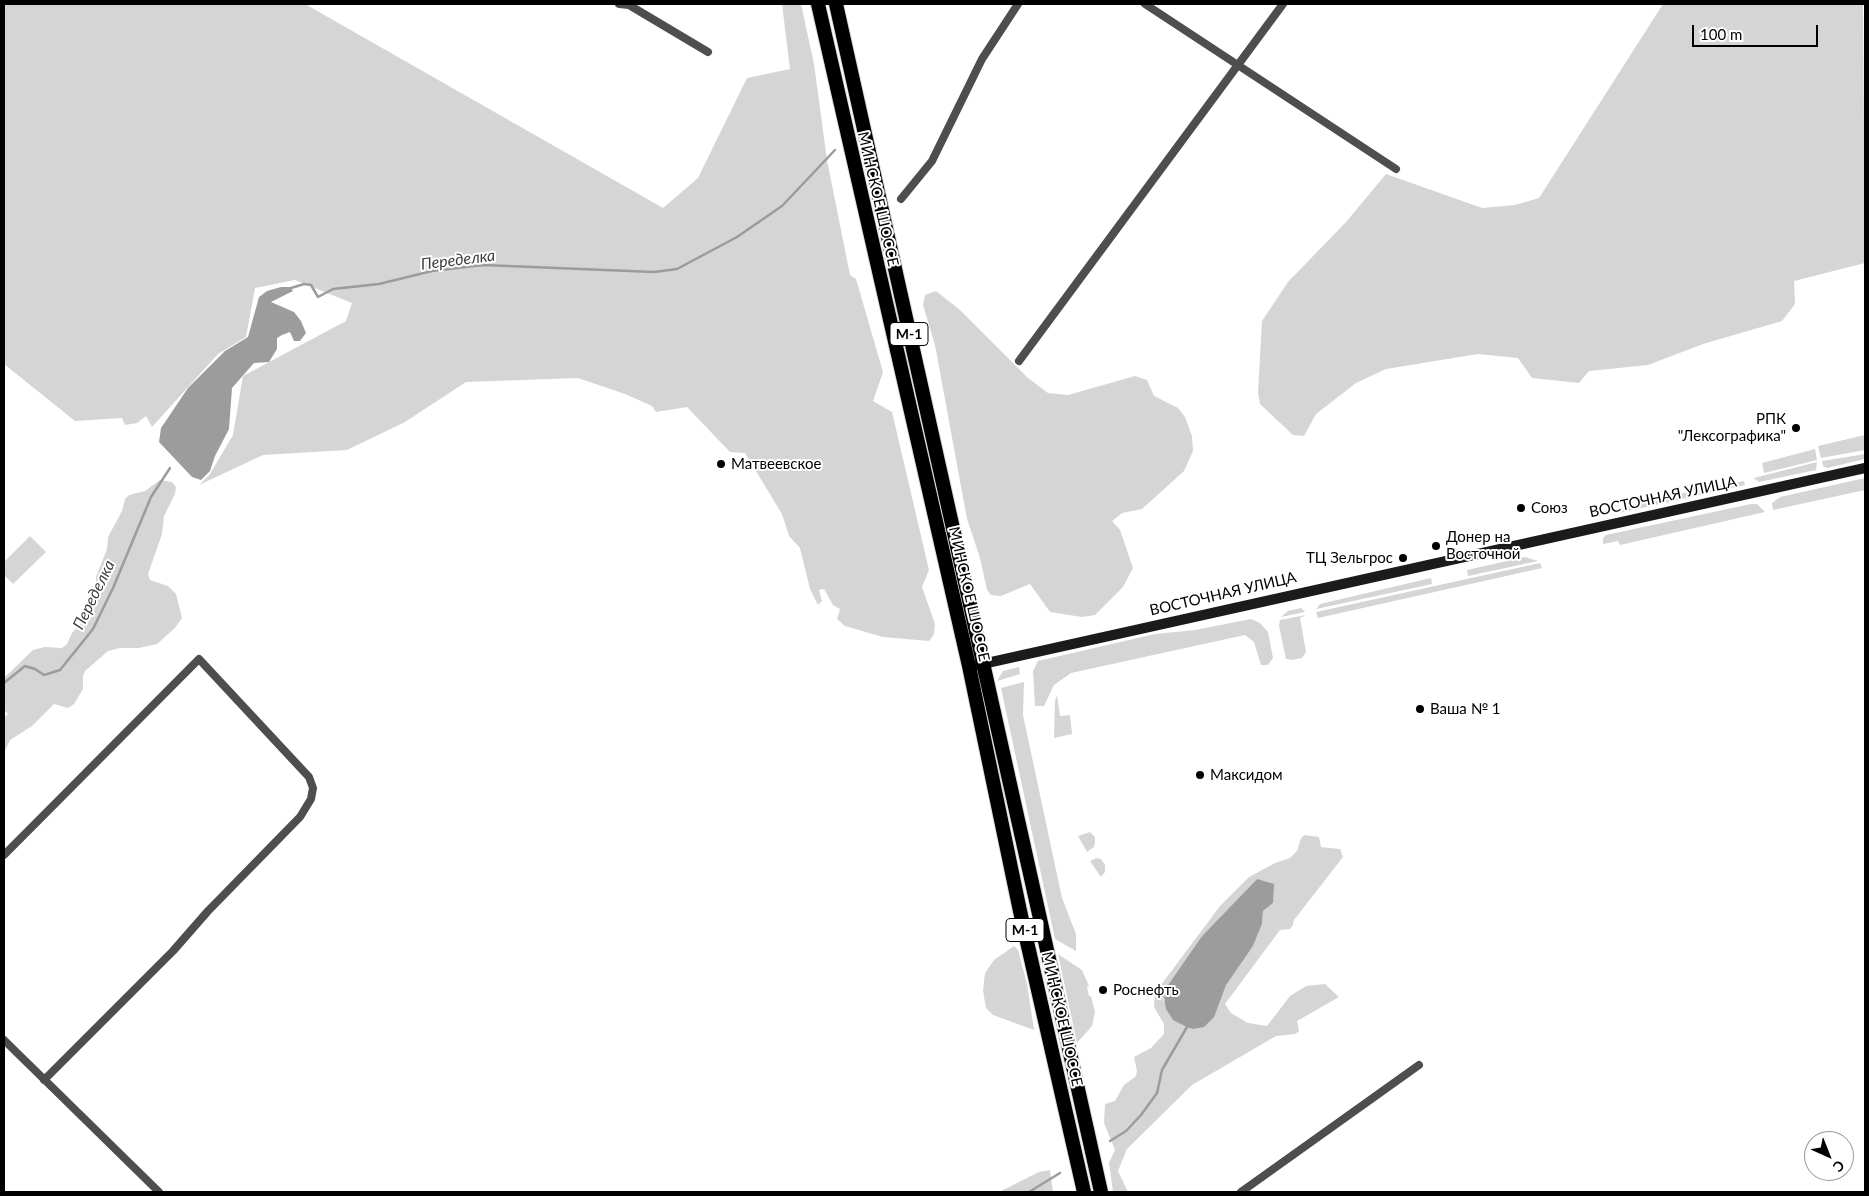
<!DOCTYPE html>
<meta charset="utf-8">
<style>
body{margin:0}
#map{position:relative;width:1869px;height:1196px;overflow:hidden;background:#fff;font-family:Lato,sans-serif}
canvas{display:block}
.frame{position:absolute;inset:0;border:5px solid #000;pointer-events:none}
.north{position:absolute;left:1804px;top:1131px;width:50px;height:50px;box-sizing:border-box;background:#fff;border:1px solid #999;border-radius:50%;rotate:136deg;font-size:14px;font-weight:700;line-height:20px;text-align:center;color:#000}
.north::after{content:'';display:block;margin:auto;width:18px;height:22px;background:#000;clip-path:polygon(50% 0,100% 100%,50% 72%,0 100%)}
.scale{position:absolute;left:1692px;top:25px;width:126px;height:22px;box-sizing:border-box;border:2px solid #000;border-top:0;padding-left:6px;font-size:15px;line-height:18px;white-space:nowrap;color:#000;-webkit-text-stroke:4px #fff;paint-order:stroke}
</style>
<div id="map">
<canvas width="1869" height="1196"></canvas>
<div class="frame"></div>
<div class="north">С</div>
<div class="scale">100 m</div>
</div>
<script>
const ctx = document.querySelector('canvas').getContext('2d');
ctx.lineJoin = 'round';
function fill(path, color) {
  ctx.fillStyle = color;
  ctx.fill(path, 'evenodd');
}
function toPath(rows) {
  const path = new Path2D();
  for (const r of rows) {
    path.moveTo(r[0], r[1]);
    for (let i = 2; i < r.length; i += 2) path.lineTo(r[i], r[i + 1]);
  }
  return path;
}
function strokePath(path, color, width, dash) {
  ctx.strokeStyle = color;
  ctx.lineWidth = width;
  ctx.lineCap = dash ? 'butt' : 'round';
  ctx.setLineDash(dash || []);
  ctx.stroke(path);
}
function write(font, color, halo, rows, align = 'center') {
  ctx.font = font + ' Lato,sans-serif';
  ctx.lineWidth = 4;
  ctx.setLineDash([]);
  ctx.textBaseline = 'middle';
  ctx.strokeStyle = halo;
  ctx.fillStyle = color;
  for (const [text, x, y, turn = 0] of rows) {
    ctx.save();
    ctx.translate(x, y);
    ctx.rotate((+turn || 0) * Math.PI / 180);
    ctx.textAlign = isNaN(turn) ? turn : align;
    if (halo) ctx.strokeText(text, 0, 0);
    ctx.fillText(text, 0, 0);
    ctx.restore();
  }
}
fill(toPath([
 [4,4,305,4,663,208,698,178,747,78,790,69,782,4,801,4,814,64,827,160,850,275,856,279,883,372,873,401,892,412,929,570,922,587,935,624,934,634,929,641,883,637,845,626,837,619,840,609,833,605,824,589,819,590,822,601,818,605,810,589,800,548,789,536,782,514,745,453,730,452,687,407,656,412,652,406,625,394,578,378,466,382,405,422,347,450,263,455,199,485,210,474,233,435,243,376,346,321,352,303,295,280,255,288,246,337,218,354,152,427,146,416,137,423,125,425,122,418,75,421,4,364],
 [1663,4,1863,4,1865,263,1794,281,1795,304,1782,321,1703,344,1648,365,1589,371,1579,383,1532,378,1518,358,1478,354,1386,369,1356,383,1316,414,1304,436,1293,435,1260,404,1258,393,1262,321,1288,282,1346,222,1386,174,1482,208,1515,205,1539,198],
 [936,291,960,310,1028,378,1048,393,1068,395,1135,376,1147,380,1154,396,1178,408,1185,417,1192,436,1193,451,1184,471,1142,509,1122,513,1112,521,1120,530,1133,568,1123,587,1095,615,1082,617,1050,612,1030,584,1001,596,991,595,987,590,980,558,967,519,935,345,923,305,925,295],
 [1865,435,1865,450,1821,458,1818,446],
 [1815,449,1817,460,1764,473,1762,463],
 [1865,454,1865,459,1827,468,1823,466,1822,461],
 [1817,462,1816,470,1759,482,1755,479,1754,478],
 [1865,478,1865,490,1773,510,1772,503,1780,497],
 [160,480,172,482,176,487,175,494,164,516,162,534,148,574,150,580,168,586,176,594,182,618,175,628,157,644,139,648,120,648,108,651,85,671,83,676,83,689,74,704,68,708,54,704,32,726,10,740,4,753,4,718,8,714,4,710,4,678,33,650,45,647,62,648,67,644,72,633,91,612,96,601,96,577,107,549,108,537,122,511,125,499,129,495,145,491],
 [1744,481,1745,485,1619,513,1619,510,1644,501],
 [1751,504,1757,504,1765,512,1620,545,1618,541,1603,544,1603,538,1606,535],
 [30,536,46,552,13,584,4,575,4,562],
 [1525,557,1538,561,1468,576,1467,570],
 [1540,563,1542,568,1318,618,1316,612],
 [1431,578,1432,584,1316,609,1320,604],
 [1301,608,1305,612,1281,617,1288,611],
 [1306,615,1300,618,1306,652,1302,658,1292,660,1286,659,1279,626,1280,620],
 [1251,619,1260,623,1268,632,1273,658,1268,665,1261,665,1254,642,1245,635,1071,673,1054,685,1044,706,1035,706,1033,671,1038,661,1155,634,1195,630],
 [1019,667,1020,674,997,681,1003,671],
 [1024,682,1023,715,1062,898,1076,934,1076,951,1055,939,1001,688],
 [1057,695,1060,716,1070,715,1072,734,1054,738,1055,701],
 [1090,832,1095,837,1095,842,1094,847,1087,852,1078,836],
 [1305,835,1319,837,1321,847,1340,849,1343,857,1294,920,1293,925,1290,929,1280,930,1225,1004,1231,1013,1248,1023,1267,1026,1290,996,1306,986,1325,984,1339,997,1297,1021,1299,1031,1295,1034,1276,1036,1192,1085,1127,1149,1118,1171,1128,1192,1113,1192,1109,1163,1115,1150,1104,1123,1105,1104,1115,1101,1124,1085,1136,1076,1137,1071,1134,1057,1151,1048,1164,1034,1164,1024,1154,1007,1155,993,1220,906,1249,877,1275,863,1290,858,1297,851,1301,838],
 [1257,879,1273,898,1273,903,1263,911,1262,924,1253,946,1225,985,1163,1001,1168,985,1202,936],
 [1096,858,1101,859,1105,865,1105,872,1101,877,1090,861],
 [1014,946,1018,950,1027,984,1034,1030,993,1015,986,1008,983,991,985,973,994,960],
 [1058,954,1082,970,1089,986,1087,987,1089,996,1091,996,1095,1012,1092,1026,1077,1043],
 [1050,1170,1053,1192,999,1192,1039,1172]
]), '#d5d5d5');
fill(toPath([
 [281,287,290,287,293,291,271,302,294,312,301,321,306,333,300,341,294,341,290,332,282,335,277,338,277,349,269,362,254,363,232,388,229,429,215,456,210,471,201,480,192,477,159,442,161,428,188,388,225,351,248,337,259,297,267,291],
 [1257,879,1274,884,1273,903,1263,911,1262,924,1253,946,1226,985,1214,1017,1204,1027,1193,1029,1187,1027,1173,1020,1166,1009,1164,997,1168,985,1202,936]
]), '#9c9c9c');
strokePath(toPath([
 [288,289,304,284,311,285,318,297,333,289,379,284,432,271,483,265,654,272,677,269,737,237,782,206,835,150],
 [4,683,25,666,35,669,44,675,60,670,93,629,113,588,151,497,170,468],
 [1110,1141,1126,1131,1141,1115,1157,1093,1162,1070,1187,1027],
 [1029,1192,1060,1173]
]), '#9c9c9c', 2.5);
const highway = toPath([
 [818,4,969,666,1020,911,1084,1192],
 [836,4,1101,1192]
]);
strokePath(highway, '#dbdbdb', 16);
strokePath(toPath([
 [619,4,629,5,708,52],
 [1145,4,1396,169],
 [901,199,932,161,982,59,1018,4],
 [1019,361,1283,4],
 [4,855,199,659,309,777,313,788,311,799,300,817,208,911,173,951,44,1080],
 [4,1040,159,1192],
 [1241,1192,1419,1065]
]), '#4e4e4e', 8);
strokePath(toPath([
 [978,665,1865,468]
]), '#1b1b1b', 10);
strokePath(highway, '#000', 14);
for (const [x, y, r, color] of [
 [1796,428,5,"#000"],
 [721,464,5,"#000"],
 [1521,508,5,"#000"],
 [1436,546,5,"#000"],
 [1403,558,5,"#000"],
 [1420,709,5,"#000"],
 [1200,775,5,"#000"],
 [1103,990,5,"#000"]
]) {
  const dot = new Path2D();
  dot.arc(x, y, r, 0, 2 * Math.PI);
  ctx.fillStyle = color;
  ctx.fill(dot);
  strokePath(dot, '#fff', 2);
}
for (const [x, y, w] of [
 [909,334,38],
 [1025,930,38]
]) {
  const box = new Path2D();
  box.roundRect(x - w / 2, y - 11.5, w, 23, 4);
  ctx.fillStyle = '#fff';
  ctx.fill(box);
  strokePath(box, '#000', 1);
}
write('bold 14px', '#000', null, [
 ["М-1",909,334],
 ["М-1",1025,930]
]);
write('15px', '#000', '#fff', [
 ["МИНСКОЕ ШОССЕ",878,199,77],
 ["ВОСТОЧНАЯ УЛИЦА",1663,497,-12],
 ["МИНСКОЕ ШОССЕ",969,594,77],
 ["ВОСТОЧНАЯ УЛИЦА",1223,594,-13],
 ["МИНСКОЕ ШОССЕ",1062,1019,77]
]);
write('15px', '#000', '#fff', [
 ["РПК",1786,419,"right"],
 ["\"Лексографика\"",1786,436,"right"],
 ["Матвеевское",731,464],
 ["Союз",1531,508],
 ["Донер на",1446,537],
 ["Восточной",1446,554],
 ["ТЦ Зельгрос",1393,558,"right"],
 ["Ваша № 1",1430,709],
 ["Максидом",1210,775],
 ["Роснефть",1113,990]
], 'left');
write('italic 16px', '#3d3d3d', '#fff', [
 ["Переделка",458,260,-7],
 ["Переделка",94,595,-64]
]);
</script>
